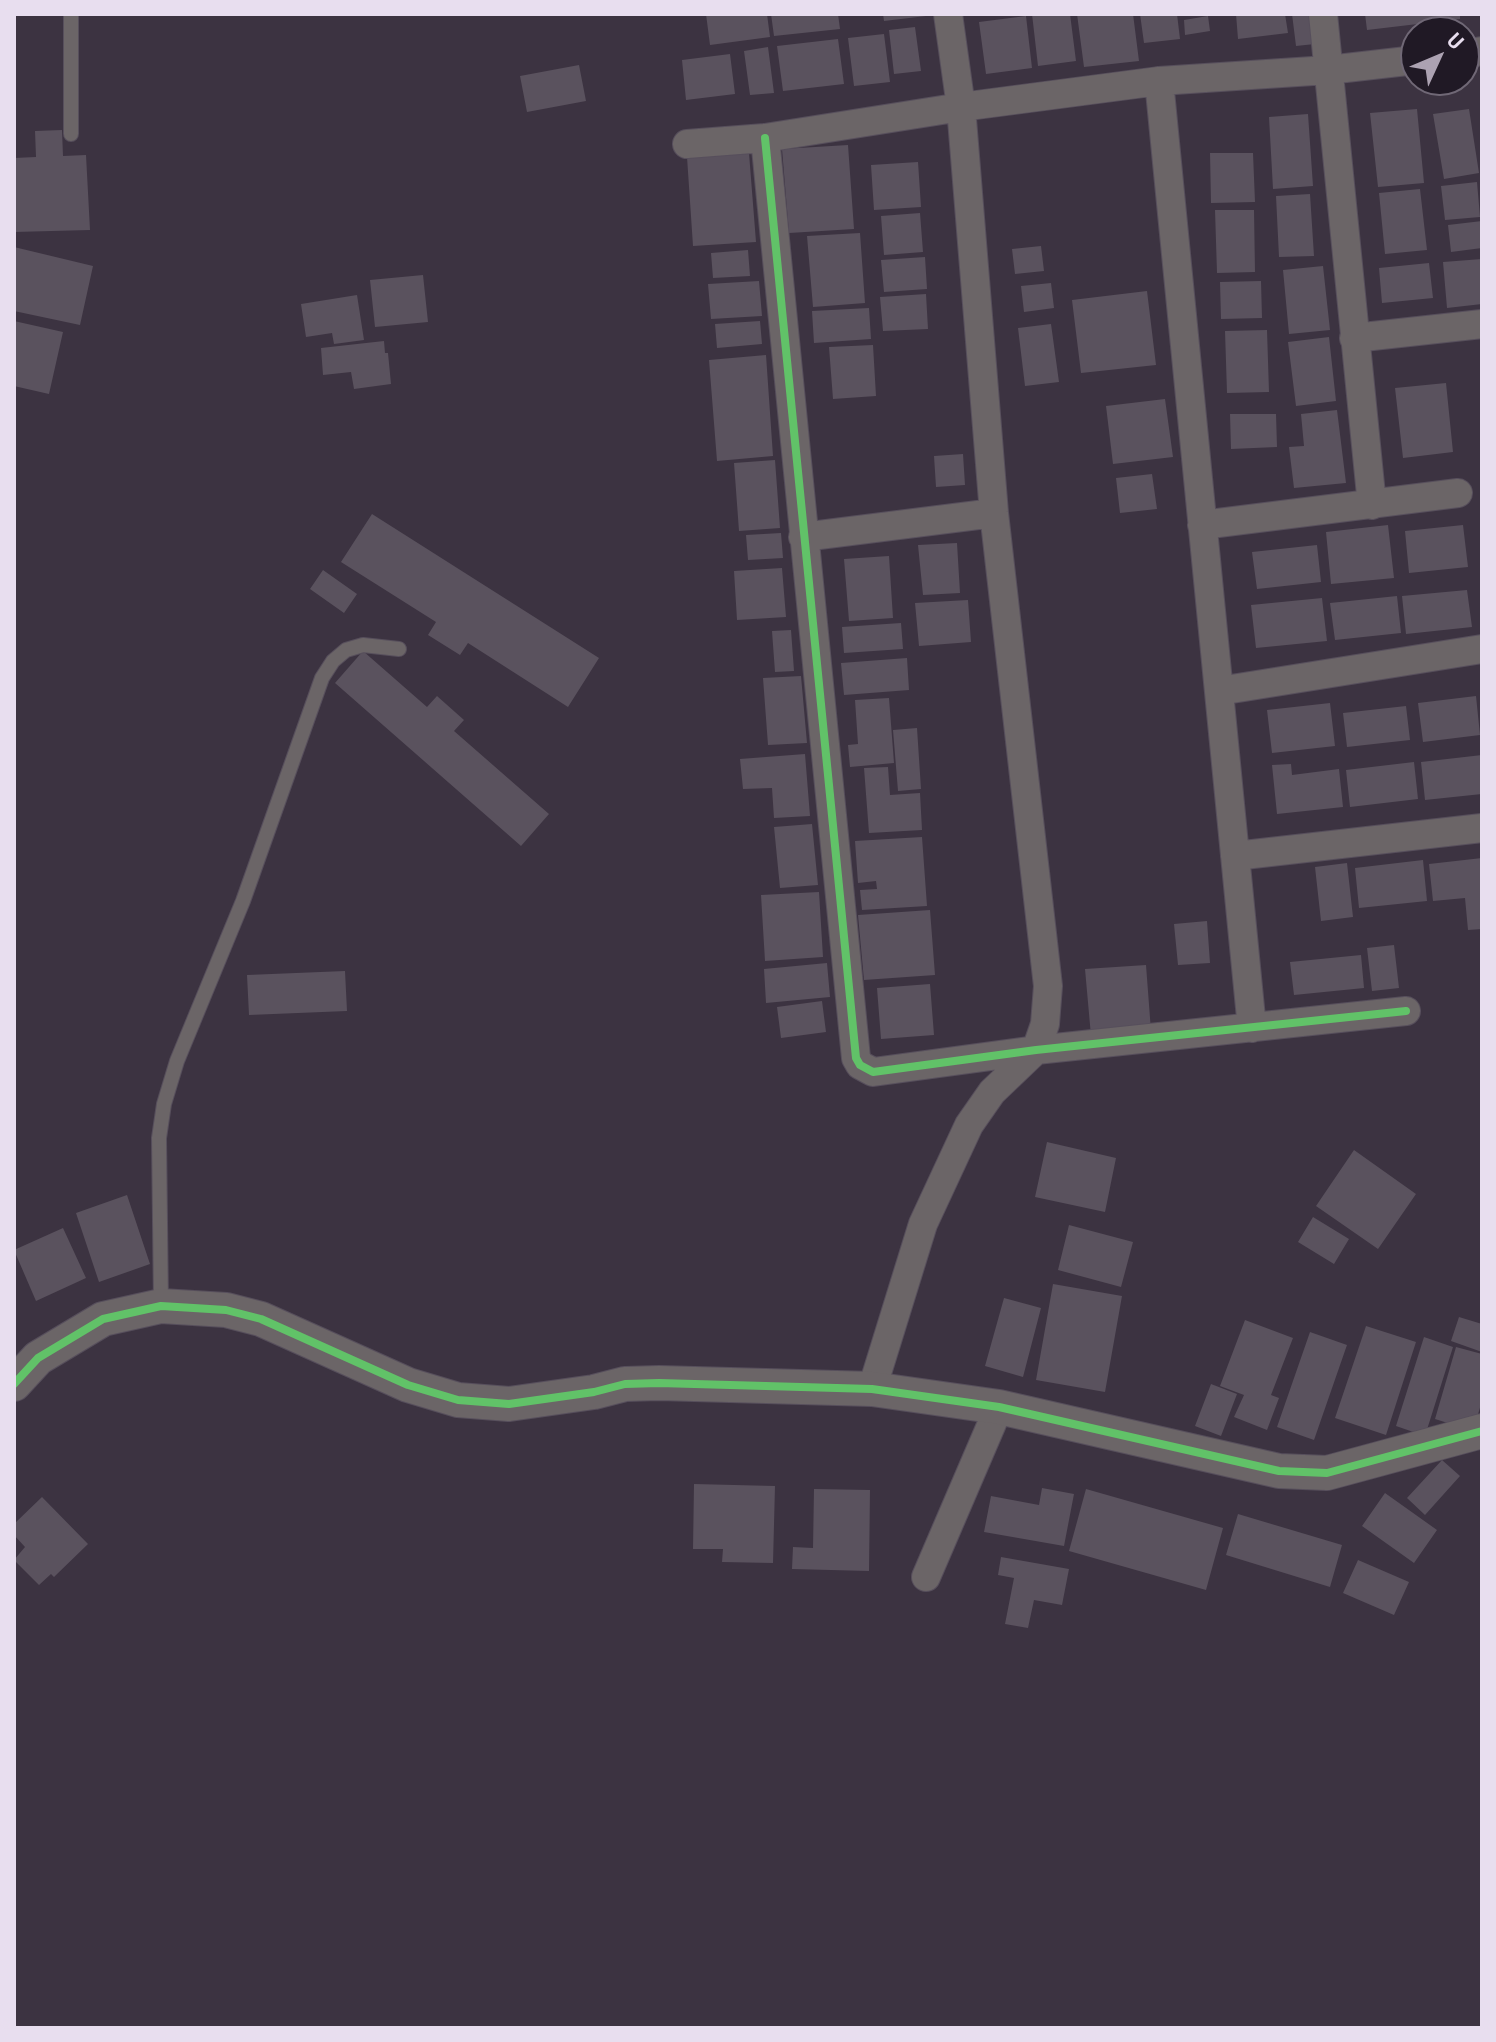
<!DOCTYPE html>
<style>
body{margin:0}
#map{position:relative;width:1496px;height:2042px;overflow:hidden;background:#3c3341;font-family:"Archivo Narrow",sans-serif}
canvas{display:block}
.frame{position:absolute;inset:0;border:16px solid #e8deef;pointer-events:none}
.north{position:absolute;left:1400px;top:16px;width:80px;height:80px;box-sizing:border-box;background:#201925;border:2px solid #706876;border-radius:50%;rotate:46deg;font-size:22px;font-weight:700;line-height:32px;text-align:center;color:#e8deef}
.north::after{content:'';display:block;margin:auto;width:28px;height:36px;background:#aca2b2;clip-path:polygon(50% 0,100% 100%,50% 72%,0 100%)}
</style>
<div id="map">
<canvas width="1496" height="2042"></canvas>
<div class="frame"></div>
<div class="north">U</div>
</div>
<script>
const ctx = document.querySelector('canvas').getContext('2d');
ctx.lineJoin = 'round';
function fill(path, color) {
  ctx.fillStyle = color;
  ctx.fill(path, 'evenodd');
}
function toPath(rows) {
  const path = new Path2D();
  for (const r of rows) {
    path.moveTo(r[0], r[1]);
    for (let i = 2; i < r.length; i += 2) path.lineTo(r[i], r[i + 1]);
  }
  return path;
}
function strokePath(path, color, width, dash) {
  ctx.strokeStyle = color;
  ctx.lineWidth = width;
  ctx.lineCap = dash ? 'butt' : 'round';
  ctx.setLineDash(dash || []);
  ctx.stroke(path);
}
fill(toPath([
 [706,14,767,14,770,37,710,45],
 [771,14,838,14,840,29,774,36],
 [883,14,926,14,926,16,884,21],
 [1032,14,1070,14,1076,61,1038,66],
 [1077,14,1133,14,1139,61,1084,67],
 [1140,14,1177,14,1180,39,1144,43],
 [1236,14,1285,14,1288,33,1238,39],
 [1292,14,1312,14,1315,44,1296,46],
 [1365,14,1460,14,1460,19,1367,30],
 [1026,16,1032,68,986,74,979,22],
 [1208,16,1210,31,1185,35,1184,20],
 [915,27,921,71,894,74,889,30],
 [884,34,890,82,854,86,848,38],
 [838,39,844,84,783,91,777,46],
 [768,47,774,93,750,95,744,51],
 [730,54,735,94,686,100,682,60],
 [579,65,586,101,527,112,520,76],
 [1417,109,1424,183,1378,187,1370,113],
 [1469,109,1479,173,1444,179,1433,114],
 [1308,114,1313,186,1273,189,1269,117],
 [62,130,63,156,86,155,90,230,14,232,14,158,36,157,35,131],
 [848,145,854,229,789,233,782,149],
 [749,153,756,242,693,246,687,157],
 [1210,153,1253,153,1255,202,1211,203],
 [918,162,921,207,874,210,871,165],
 [1477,182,1480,217,1445,220,1441,186],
 [1420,189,1427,250,1385,254,1379,193],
 [1310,194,1314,256,1279,257,1276,196],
 [1215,210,1254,210,1255,272,1217,273],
 [920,213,923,252,884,255,881,216],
 [1482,221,1482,248,1451,252,1448,225],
 [860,233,865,303,813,307,807,236],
 [1041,246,1044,271,1015,274,1012,249],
 [14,247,93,266,80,325,14,311],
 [748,250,750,276,713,278,711,253],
 [925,257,927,289,884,292,881,260],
 [1482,259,1482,304,1447,308,1443,262],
 [1429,263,1433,298,1382,303,1379,268],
 [1323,266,1330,330,1289,334,1283,270],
 [423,275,428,322,375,327,370,280],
 [759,281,762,316,711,319,708,284],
 [1261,281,1262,318,1221,319,1220,282],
 [1051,283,1054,308,1024,312,1021,286],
 [1147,291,1156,365,1081,373,1072,300],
 [926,294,928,329,883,331,880,297],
 [357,295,364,340,334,344,332,333,306,337,301,304],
 [869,308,871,339,814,343,812,311],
 [14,321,63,332,49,394,14,386],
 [760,321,762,344,717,348,715,324],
 [1051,324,1059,382,1025,386,1018,328],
 [1267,330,1269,392,1227,393,1225,331],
 [1329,337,1336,401,1296,406,1288,342],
 [384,341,385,353,388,353,391,384,354,389,351,372,323,375,321,348],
 [873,345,876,396,833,399,829,347],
 [766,355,773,456,717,461,709,360],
 [1446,383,1453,452,1403,458,1395,388],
 [1165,399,1173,457,1113,464,1106,406],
 [1337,410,1346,483,1294,488,1289,447,1304,446,1301,414],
 [1230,414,1276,414,1277,447,1231,449],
 [963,454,965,485,936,487,934,456],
 [775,460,780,528,739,531,734,463],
 [1152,474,1157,509,1120,513,1116,478],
 [372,514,599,658,568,707,468,643,460,655,428,635,436,622,341,562],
 [1388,525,1394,578,1331,584,1326,532],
 [1463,525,1468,567,1409,573,1405,531],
 [781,533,783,558,748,560,746,535],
 [957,543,960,593,923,595,918,545],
 [1317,545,1321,582,1257,589,1252,552],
 [889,556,893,618,849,621,844,559],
 [782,568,786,617,737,620,734,571],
 [323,570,357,594,344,613,310,589],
 [1467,590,1472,627,1406,634,1402,596],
 [1397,596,1401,633,1335,640,1330,603],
 [1322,598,1327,641,1256,648,1251,605],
 [968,600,971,642,919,646,915,603],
 [901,623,903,649,844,653,842,627],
 [791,630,794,671,775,672,772,631],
 [363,651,427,707,437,696,464,720,454,731,549,814,521,846,335,683],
 [907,658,909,690,844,695,841,663],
 [801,676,807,743,768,745,763,678],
 [1476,696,1480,735,1423,742,1418,703],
 [889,698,894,763,850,767,848,745,858,744,855,700],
 [1330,703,1335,746,1272,753,1267,710],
 [1406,706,1410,740,1347,747,1343,713],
 [917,728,921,789,898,791,893,730],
 [805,754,810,816,774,818,772,788,743,789,740,759],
 [1482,755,1482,794,1425,800,1421,762],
 [1414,762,1418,799,1350,807,1346,770],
 [1291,764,1292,775,1339,769,1343,807,1277,814,1272,765],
 [888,767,890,795,920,793,922,830,869,833,864,768],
 [812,824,818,885,780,888,774,827],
 [922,837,927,906,862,910,860,890,877,889,876,881,858,883,855,841],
 [1482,858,1482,929,1468,930,1465,898,1433,901,1429,864],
 [1423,860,1427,901,1359,908,1355,868],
 [1347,863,1353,917,1321,921,1315,867],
 [819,892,823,957,765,961,761,895],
 [930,910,935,975,864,980,858,915],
 [1207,921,1210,963,1178,965,1174,924],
 [1394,945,1399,988,1372,991,1367,948],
 [1361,955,1364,988,1294,995,1290,962],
 [827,963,830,997,766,1003,764,969],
 [1146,965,1151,1031,1091,1036,1085,969],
 [345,971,347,1011,249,1015,247,975],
 [930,984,934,1035,881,1039,877,988],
 [822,1001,826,1032,781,1038,777,1007],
 [1047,1142,1116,1158,1105,1212,1035,1197],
 [1354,1150,1416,1194,1378,1249,1316,1206],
 [127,1195,150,1264,99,1282,76,1213],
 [1313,1217,1349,1239,1334,1264,1298,1242],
 [1069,1225,1133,1242,1121,1287,1058,1270],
 [63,1228,86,1278,36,1301,14,1250],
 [1053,1284,1122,1296,1105,1392,1036,1380],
 [1004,1298,1041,1308,1023,1377,985,1366],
 [1459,1317,1482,1324,1482,1352,1451,1341],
 [1245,1320,1293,1338,1271,1395,1279,1398,1267,1430,1234,1417,1244,1395,1220,1386],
 [1366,1326,1416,1342,1386,1435,1335,1418],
 [1310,1332,1347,1345,1314,1440,1277,1427],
 [1424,1337,1453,1347,1425,1436,1396,1426],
 [1456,1347,1482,1354,1482,1401,1473,1431,1435,1419],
 [1211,1384,1237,1394,1221,1436,1195,1426],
 [1442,1460,1460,1476,1425,1515,1407,1498],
 [694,1484,775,1486,773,1563,722,1562,723,1549,693,1549],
 [1042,1488,1074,1494,1064,1546,984,1532,991,1496,1039,1505],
 [814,1489,870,1490,869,1571,792,1569,793,1547,813,1548],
 [1086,1489,1223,1528,1206,1590,1069,1551],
 [1385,1493,1437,1530,1414,1563,1362,1526],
 [42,1497,88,1544,54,1577,51,1574,39,1585,14,1560,25,1547,14,1535,14,1524],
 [1238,1514,1342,1545,1330,1587,1226,1555],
 [1001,1557,1069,1569,1062,1605,1034,1600,1028,1628,1005,1624,1014,1578,998,1575],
 [1358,1560,1409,1582,1394,1615,1343,1593]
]), '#5a525e');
const service = toPath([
 [71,14,71,134],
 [161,1305,159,1138,164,1104,177,1061,243,901,322,678,333,661,346,650,363,645,399,649]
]);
const minor = toPath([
 [1323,14,1372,505],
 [1464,54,1482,51],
 [1159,81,1252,1028],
 [765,138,856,1058,860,1065,873,1072,1036,1050,1406,1011],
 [687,144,765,138,961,107,1159,81,1328,70,1416,60],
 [1354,338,1482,324],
 [1202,525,1458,493],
 [803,537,994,513],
 [1219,691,1482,649],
 [1235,856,1482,828],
 [872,1389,923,1224,969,1125,992,1092,1036,1050,1045,1024,1048,986,994,513,961,107,948,14],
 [926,1577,999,1407]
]);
const tertiary = toPath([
 [14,1384,38,1358,103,1319,161,1306,226,1310,261,1319,408,1385,458,1400,509,1404,594,1392,625,1384,659,1383,872,1389,999,1407,1279,1471,1327,1473,1482,1431]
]);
strokePath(service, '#574f5c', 16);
strokePath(minor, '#574f5c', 30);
strokePath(tertiary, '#574f5c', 36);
strokePath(service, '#6b6567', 14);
strokePath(minor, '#6b6567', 28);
strokePath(tertiary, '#6b6567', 34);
strokePath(toPath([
 [765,138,856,1058,860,1065,873,1072,1036,1050,1406,1011],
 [14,1384,38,1358,103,1319,161,1306,226,1310,261,1319,408,1385,458,1400,509,1404,594,1392,625,1384,659,1383,872,1389,999,1407,1279,1471,1327,1473,1482,1431]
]), '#61c268', 8);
</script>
